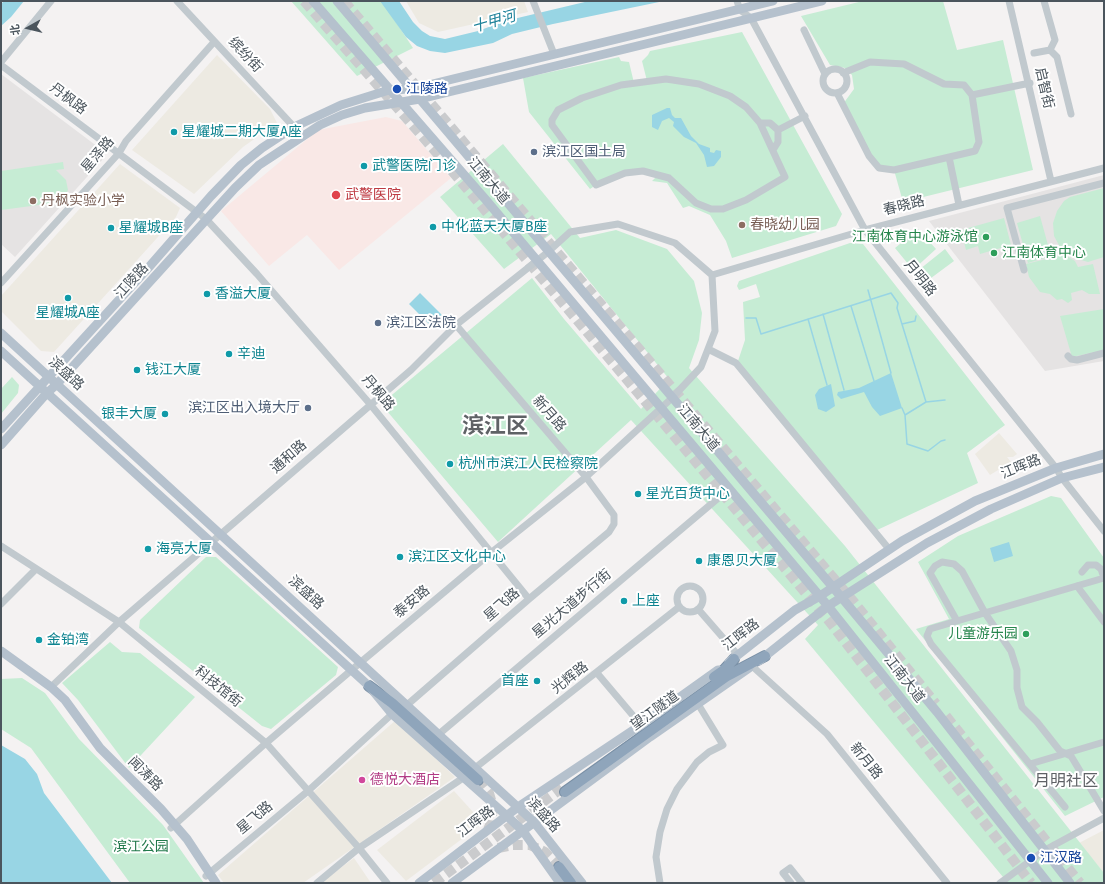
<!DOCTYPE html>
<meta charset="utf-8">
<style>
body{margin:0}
#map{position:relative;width:1105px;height:884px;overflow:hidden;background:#f4f2f2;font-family:"Fira Sans","Noto Sans SC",sans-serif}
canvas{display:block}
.frame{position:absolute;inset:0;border:2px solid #4b555d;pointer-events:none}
.north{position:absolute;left:8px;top:8px;width:40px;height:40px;-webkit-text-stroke:3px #fff;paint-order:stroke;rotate:262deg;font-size:11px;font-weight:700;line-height:16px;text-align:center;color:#4b555d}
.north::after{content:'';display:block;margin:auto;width:14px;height:18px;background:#4b555d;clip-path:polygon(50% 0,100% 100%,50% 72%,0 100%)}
</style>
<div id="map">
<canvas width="1105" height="884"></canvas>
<div class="frame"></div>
<div class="north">北</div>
</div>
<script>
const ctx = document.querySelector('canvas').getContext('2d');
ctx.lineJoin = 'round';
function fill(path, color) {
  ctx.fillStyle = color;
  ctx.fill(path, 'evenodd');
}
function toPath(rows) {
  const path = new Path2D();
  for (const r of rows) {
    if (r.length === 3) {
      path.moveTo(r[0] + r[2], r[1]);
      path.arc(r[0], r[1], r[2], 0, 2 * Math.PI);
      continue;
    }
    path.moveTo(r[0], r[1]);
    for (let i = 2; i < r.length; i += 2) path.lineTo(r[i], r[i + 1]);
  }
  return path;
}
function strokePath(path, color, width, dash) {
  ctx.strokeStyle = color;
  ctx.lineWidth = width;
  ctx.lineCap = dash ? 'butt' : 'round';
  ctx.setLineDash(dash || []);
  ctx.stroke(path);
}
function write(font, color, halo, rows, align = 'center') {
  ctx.font = font + ' "Fira Sans","Noto Sans SC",sans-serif';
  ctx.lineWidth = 4;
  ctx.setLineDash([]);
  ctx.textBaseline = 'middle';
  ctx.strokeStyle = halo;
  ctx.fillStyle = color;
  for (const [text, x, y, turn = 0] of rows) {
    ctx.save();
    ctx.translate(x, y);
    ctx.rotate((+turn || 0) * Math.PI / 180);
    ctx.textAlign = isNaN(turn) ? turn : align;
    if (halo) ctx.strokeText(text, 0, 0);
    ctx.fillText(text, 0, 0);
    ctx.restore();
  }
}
fill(toPath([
 [406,1,524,1,528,12,438,32,419,23],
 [217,55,270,109,277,123,243,147,194,194,132,150],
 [120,164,180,208,176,217,54,352,41,351,1,311,1,296],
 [999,433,1017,454,1013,457,1007,457,1011,462,990,475,975,454],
 [396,720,455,777,303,883,224,883,218,875],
 [454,791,483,823,406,881,377,850],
 [1104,830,1104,873,1079,843],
 [354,858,371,883,320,883]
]), '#edeae2');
fill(toPath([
 [1,74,102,150,104,158,15,257,1,244],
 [1104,175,1104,361,1045,371,929,221]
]), '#e5e3e3');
fill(toPath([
 [386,117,402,121,451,178,339,270,307,235,269,266,221,211,318,130]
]), '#f9e8e6');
fill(toPath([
 [291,1,382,1,413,48,357,76],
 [863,1,943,1,957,50,1003,40,1033,170,903,202,894,170,879,168,843,104,854,89,852,75,845,68,830,65,801,16],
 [742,32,842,214,836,226,732,258,726,241,710,215,689,206,683,208,667,183,652,181,658,175,643,171,596,185,590,189,529,112,523,78,619,57,621,61,629,62,634,83,647,81,642,61,648,55,650,51],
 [503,144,580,238,616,230,667,249,694,281,702,313,699,340,689,368,845,546,1104,873,1104,883,1008,883,805,639,818,625,631,420,498,542,381,404,532,278,564,319,641,409,669,379,551,234,504,269,440,197],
 [63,162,64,169,56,170,66,180,68,190,64,198,54,203,1,210,1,171],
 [1104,188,1104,257,1088,262,1081,260,1070,256,1060,247,1054,236,1053,223,1057,211,1064,201,1070,197],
 [1040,216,1051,256,1028,263,1017,223],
 [1004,218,1011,245,980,254,978,246,966,250,961,230],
 [918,229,936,249,913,270,895,248],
 [850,243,863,244,1005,425,967,453,978,483,875,531,738,361,745,340,743,302,760,297,756,284,739,290,737,286,739,281],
 [1055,245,1063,254,1075,261,1078,267,1093,264,1100,294,1089,294,1082,290,1071,293,1072,300,1068,303,1062,299,1057,300,1050,294,1040,292,1029,277,1026,264,1058,256],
 [945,249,954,261,923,284,915,273],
 [1104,309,1104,350,1072,357,1060,316],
 [12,377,19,385,18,393,1,414,1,389],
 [1051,496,1061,498,1104,558,1104,797,1065,816,916,629,949,619,918,562,958,536],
 [206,557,216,557,338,667,336,675,271,729,262,726,139,628,140,620],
 [110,642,122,652,140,653,195,697,129,768,78,700,62,683],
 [22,678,45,693,79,739,163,825,204,883,130,883,31,748,1,729,1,679]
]), '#c6ecd4');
fill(toPath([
 [4,1,24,1,11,17,1,26,1,4],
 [380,1,399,1,413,22,422,31,430,36,445,39,478,31,505,21,589,1,664,1,553,24,512,34,493,43,445,53,430,51,417,46,406,37],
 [667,108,670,108,672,115,675,118,681,118,691,136,699,144,710,148,710,152,714,153,716,150,721,151,721,157,714,166,707,167,704,155,696,143,684,137,673,126,674,122,669,118,662,121,658,130,652,127,652,115],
 [420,293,443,316,432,327,409,304],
 [891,373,902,408,880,416,872,407,864,392,841,399,837,395,838,392,859,388],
 [831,384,835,406,826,412,818,409,815,395,819,389],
 [1009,542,1013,556,994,562,990,548],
 [1,745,25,759,37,774,44,793,112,883,1,883]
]), '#98d5e4');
strokePath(toPath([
 [868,290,891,373],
 [851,306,874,381],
 [823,314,844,390],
 [746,318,756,318,761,334,891,293,898,303,897,308,926,402],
 [808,319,827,385],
 [902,324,915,321,916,316],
 [902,408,905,415,926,402,945,400],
 [905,415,907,444,928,451,941,441,945,440]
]), '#98d5e4', 1.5);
strokePath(toPath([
 [304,1,442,159,829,621,1031,883],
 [344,1,853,601,936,704],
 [946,716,1080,883],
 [478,780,489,793,493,807,491,823,486,834],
 [498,848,513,845,530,845,545,852,559,867],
 [434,883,562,788]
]), '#cacbcd', 10, [10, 5]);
const highway = toPath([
 [714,677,724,670,734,659],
 [369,686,392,703,478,780],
 [565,792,727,676,765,656],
 [559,867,571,883]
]);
strokePath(highway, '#7a90a6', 12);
strokePath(toPath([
 [177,1,294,127],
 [533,1,554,54],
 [737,1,740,10,751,18,865,230,1056,468,1062,478,1104,531],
 [1009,1,1051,181],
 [1044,1,1055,40,1050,50],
 [804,30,825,74],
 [1034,53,1050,50,1057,57,1071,114],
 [1,62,51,1],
 [1,65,206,219,257,274,370,404,529,599],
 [835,81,12],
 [666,79,699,84,730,96,746,107,760,123,785,177,746,200,723,209,711,209,696,203,669,178,643,171,625,173,596,185,552,125,552,120,558,110,582,98,621,85,666,79],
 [837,93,869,156,879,168,894,170,975,151,979,142,972,95,964,85,944,84,904,64,870,62,843,73],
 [972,95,1030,83],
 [760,123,770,123,778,130,778,142,773,150],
 [778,130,805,116],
 [949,157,959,205],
 [1024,270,1007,208,1104,183],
 [712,275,865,230,1104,168],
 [1,283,119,153,126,141,214,42],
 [708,349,736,363,889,549],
 [1068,356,1071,359,1077,360,1104,353],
 [1,546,119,622,266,743,359,848,387,883],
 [1082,572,1088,565,1096,565,1101,569,1104,578],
 [690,599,13],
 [1077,586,1104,622],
 [1,604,36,569],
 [698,609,738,655],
 [957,621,1104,578],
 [752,666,827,734,947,883],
 [597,673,641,725],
 [51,687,119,622,411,370,456,325,548,252,570,232,618,224,675,243,712,275,715,331,701,367,672,398,586,477,492,552,361,662,266,743,171,828],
 [407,705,529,599,609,532,614,524,614,515,586,477,456,325],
 [439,734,723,494],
 [1030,764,1104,742],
 [475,768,679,607],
 [1065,807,931,644,927,636,930,629,957,621,930,573,935,566,942,562,954,564,962,571,985,613,1011,651,1017,670,1017,688,1022,707,1037,722,1060,751,1071,756,1104,811],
 [206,876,308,791,392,714],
 [317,883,359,848,463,778],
 [660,883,656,857,660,832,667,809,677,789,697,762,709,752,723,745,698,704],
 [791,883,783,873,790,868,802,883],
 [1000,883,1045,850,1104,818]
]), '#c1c9ce', 7);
strokePath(toPath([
 [313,1,486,200,828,606,1048,883],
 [337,1,842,598,937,712,1070,883],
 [1,333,534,822,582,883],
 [1,351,369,686,392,714,507,816,523,831,560,883],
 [1,429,149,267,211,196,241,165,262,148,294,127,341,105,389,90,412,89,773,1],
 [1,445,46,394,57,384,235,188,259,165,320,125,342,115,365,108,420,99,822,1],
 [1,651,51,687,65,700,100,748,161,809,187,839,216,883],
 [759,661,828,606,927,543,991,509,1062,478,1104,467],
 [729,662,795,610,820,596,902,541,975,501,1056,468,1104,454],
 [419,883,518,807,641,725,718,670],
 [452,883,650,737,749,668]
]), '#b5c1cd', 9);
strokePath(highway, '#8fa5bb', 10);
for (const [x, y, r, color] of [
 [397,89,5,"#1a4fb4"],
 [174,132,4,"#0f9aa8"],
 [534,152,4,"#5c6f8a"],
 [364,166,4,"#0f9aa8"],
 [336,195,5,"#e0444e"],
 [33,201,4,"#8d6e63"],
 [742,225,4,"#8d6e63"],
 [433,227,4,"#0f9aa8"],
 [111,228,4,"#0f9aa8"],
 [986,237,4,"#2e9e5b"],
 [994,253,4,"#2e9e5b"],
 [207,294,4,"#0f9aa8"],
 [68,298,4,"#0f9aa8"],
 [378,323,4,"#5c6f8a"],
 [229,354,4,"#0f9aa8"],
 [137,370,4,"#0f9aa8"],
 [308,408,4,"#5c6f8a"],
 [165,414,4,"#0f9aa8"],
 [450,464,4,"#0f9aa8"],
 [638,494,4,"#0f9aa8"],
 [148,549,4,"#0f9aa8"],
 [400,557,4,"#0f9aa8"],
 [699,561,4,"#0f9aa8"],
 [624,601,4,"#0f9aa8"],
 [1026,634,4,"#2e9e5b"],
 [39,640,4,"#0f9aa8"],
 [537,681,4,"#0f9aa8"],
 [362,780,4,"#d1479c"],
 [1031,858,5,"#1a4fb4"]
]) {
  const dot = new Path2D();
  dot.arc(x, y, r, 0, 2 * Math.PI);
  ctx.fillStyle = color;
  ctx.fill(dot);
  strokePath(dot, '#fff', 1.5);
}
write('14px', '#4b555d', '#fff', [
 ["缤纷街",245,55,47],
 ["启智街",1044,88,77],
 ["丹枫路",68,99,37],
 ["星泽路",98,155,-50],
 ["江南大道",488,181,50],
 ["春晓路",904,206,-14],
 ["月明路",920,278,51],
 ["江陵路",132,281,-48],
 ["滨盛路",66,374,42],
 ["丹枫路",378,393,50],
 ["新月路",549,414,49],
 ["江南大道",698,428,50],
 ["通和路",289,457,-41],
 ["江晖路",1021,467,-22],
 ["滨盛路",306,593,42],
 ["泰安路",412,602,-40],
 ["星光大道步行街",572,604,-40],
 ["星飞路",502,605,-41],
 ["江晖路",741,635,-38],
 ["光辉路",570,678,-38],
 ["江南大道",904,679,52],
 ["科技馆街",218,687,39],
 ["望江隧道",655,711,-36],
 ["新月路",866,761,51],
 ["闻涛路",145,774,45],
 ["滨盛路",543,815,48],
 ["星飞路",255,818,-40],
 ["江晖路",476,822,-37]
]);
write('14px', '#164399', '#fff', [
 ["江陵路",406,89],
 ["江汉路",1040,858]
], 'left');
write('14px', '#0d838f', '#fff', [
 ["星耀城二期大厦A座",182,132],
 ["武警医院门诊",372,166],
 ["中化蓝天大厦B座",441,227],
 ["星耀城B座",119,228],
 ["香溢大厦",215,294],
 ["星耀城A座",68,313,"center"],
 ["辛迪",237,354],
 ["钱江大厦",145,370],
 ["银丰大厦",157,414,"right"],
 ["杭州市滨江人民检察院",458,464],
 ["星光百货中心",646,494],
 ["海亮大厦",156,549],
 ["滨江区文化中心",408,557],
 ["康恩贝大厦",707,561],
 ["上座",632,601],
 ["金铂湾",47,640],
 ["首座",529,681,"right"]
], 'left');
write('14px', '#4e5e75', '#fff', [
 ["滨江区国土局",542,152],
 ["滨江区法院",386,323],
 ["滨江区出入境大厅",300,408,"right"]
], 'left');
write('14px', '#be3a42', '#fff', [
 ["武警医院",345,195]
], 'left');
write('14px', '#785e54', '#fff', [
 ["丹枫实验小学",41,201],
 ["春晓幼儿园",750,225]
], 'left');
write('14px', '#27864d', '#fff', [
 ["江南体育中心游泳馆",978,237],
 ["江南体育中心",1002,253,"left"],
 ["儿童游乐园",1018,634]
], 'right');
write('14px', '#b23c85', '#fff', [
 ["德悦大酒店",370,780]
], 'left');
write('14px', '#22794c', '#fff', [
 ["滨江公园",141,847]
]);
write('italic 15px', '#1b8099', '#fff', [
 ["十甲河",494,22,-16]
]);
write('16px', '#5f6266', '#fff', [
 ["月明社区",1066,782]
]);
write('bold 22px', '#5f6266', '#fff', [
 ["滨江区",495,427]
]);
</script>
